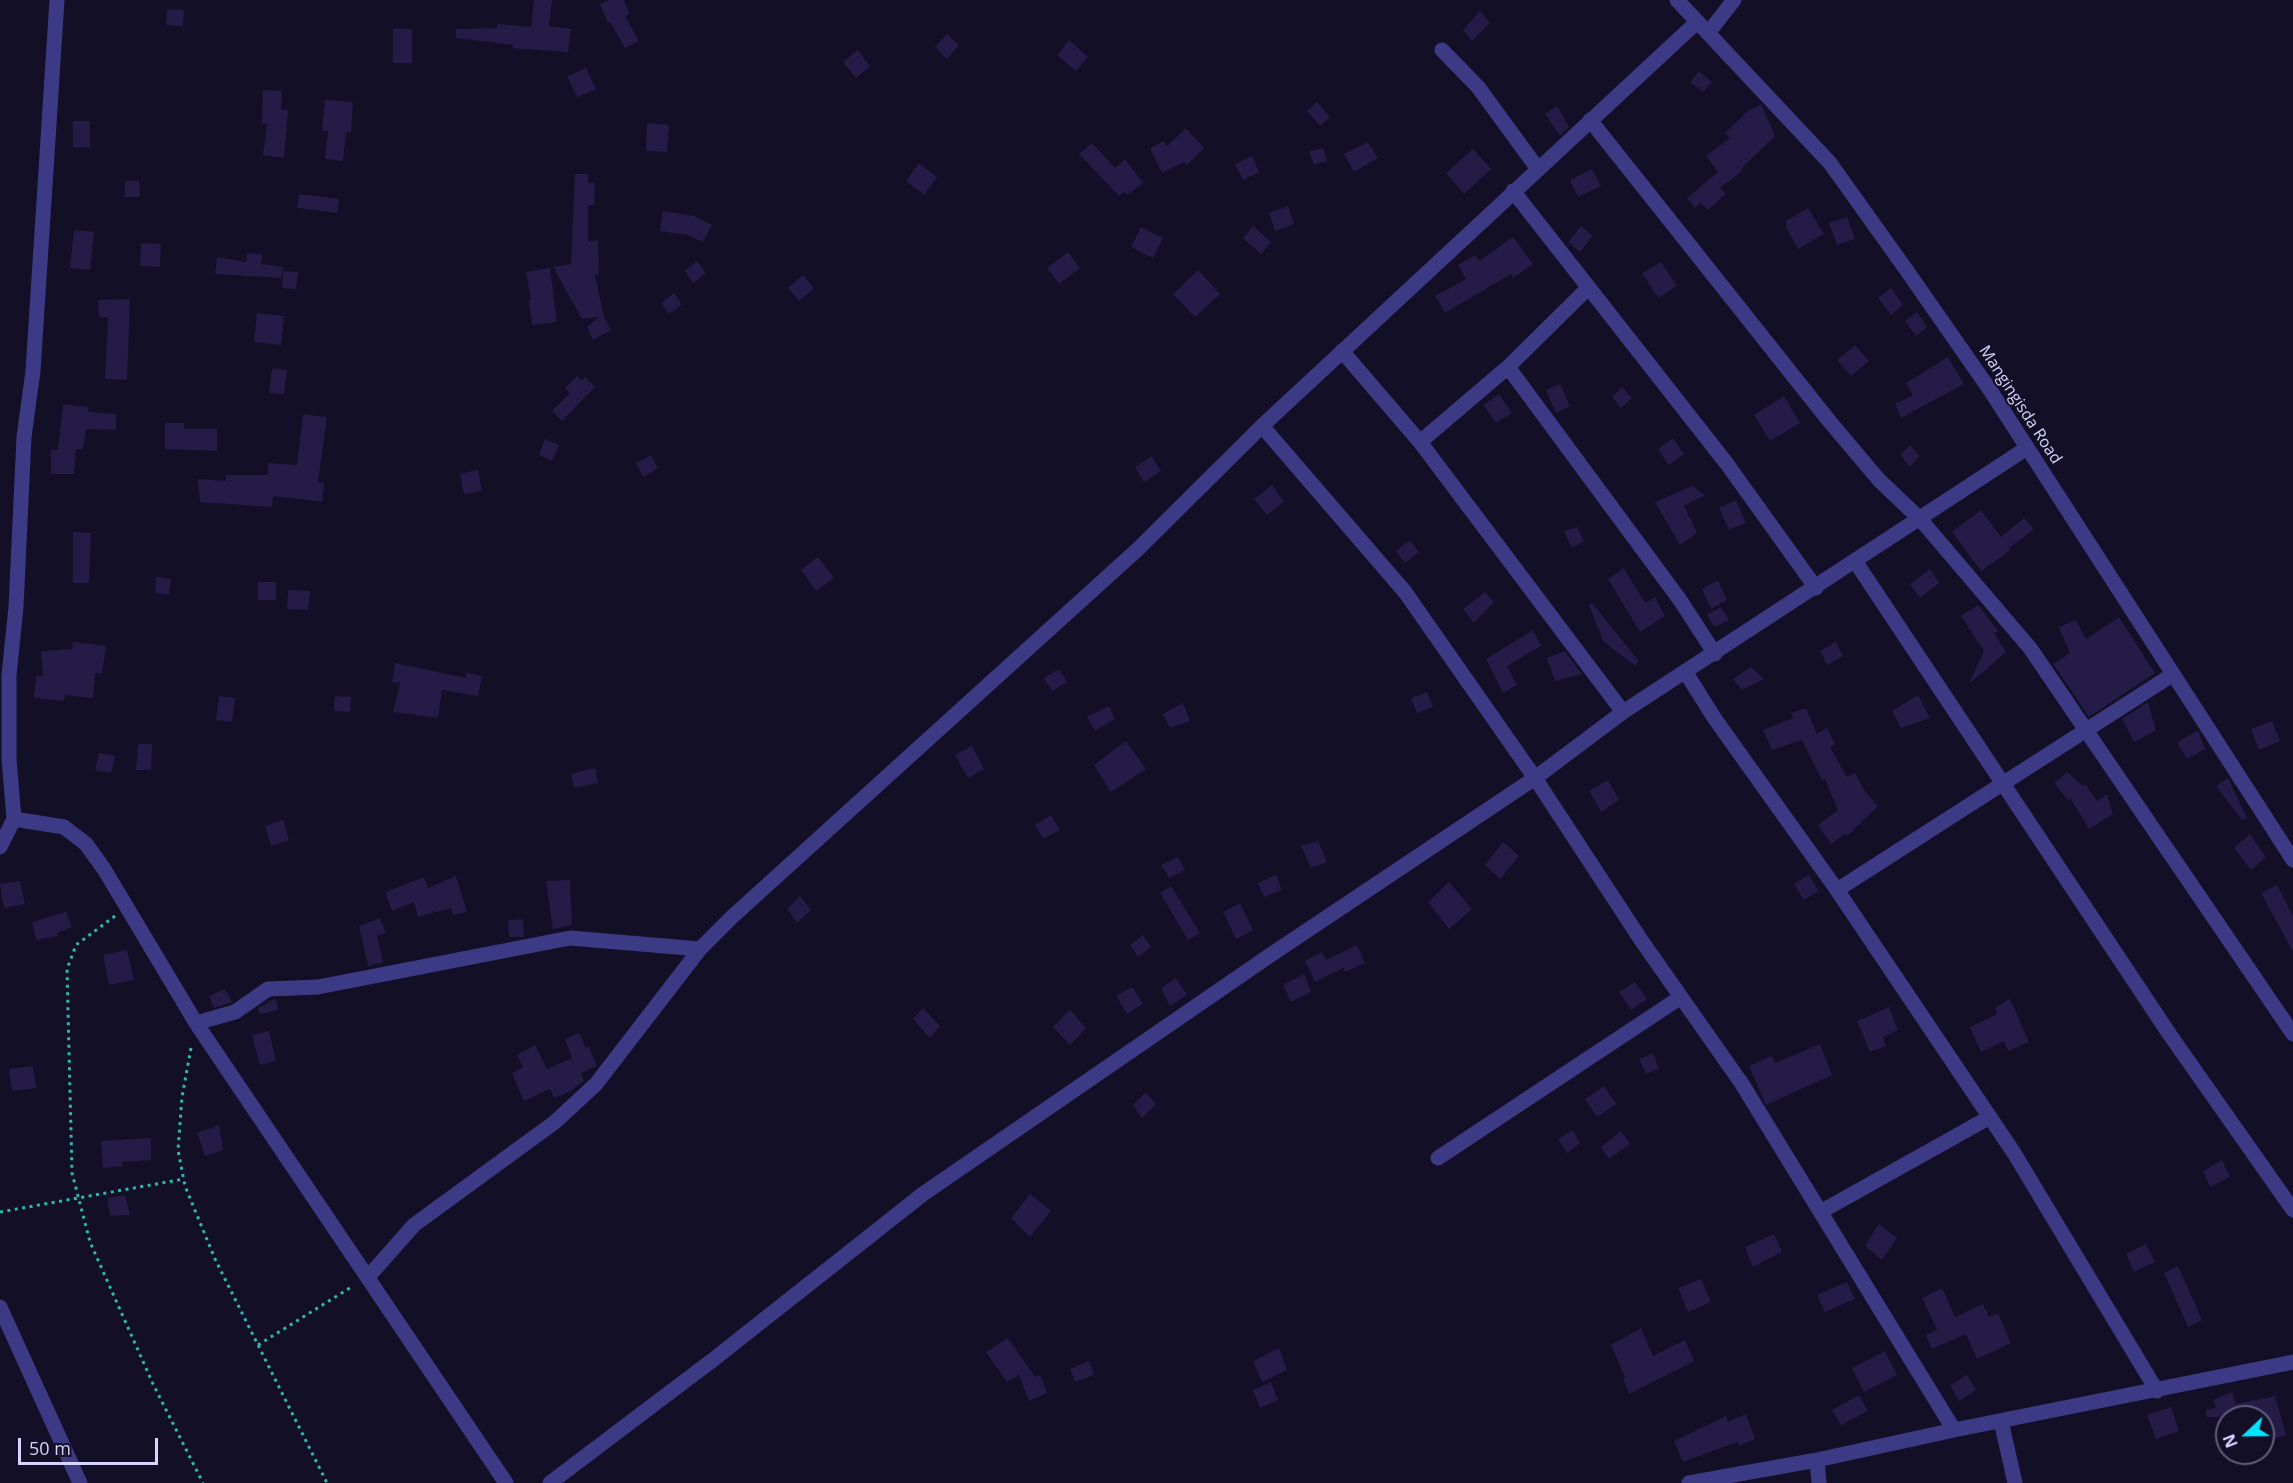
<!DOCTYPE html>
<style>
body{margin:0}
#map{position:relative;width:2293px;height:1483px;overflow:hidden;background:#130f26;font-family:"Open Sans",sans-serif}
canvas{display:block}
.north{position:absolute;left:2215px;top:1405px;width:60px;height:60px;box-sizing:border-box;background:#130f26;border:2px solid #625e7d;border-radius:50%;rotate:248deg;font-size:16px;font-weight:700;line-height:24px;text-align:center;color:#d9d4ff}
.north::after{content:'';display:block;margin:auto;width:21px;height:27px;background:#00e5ff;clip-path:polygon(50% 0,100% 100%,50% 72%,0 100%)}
.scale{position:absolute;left:18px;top:1438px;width:140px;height:27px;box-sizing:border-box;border:3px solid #d9d4ff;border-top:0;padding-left:8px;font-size:18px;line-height:21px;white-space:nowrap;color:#d9d4ff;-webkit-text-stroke:4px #130f26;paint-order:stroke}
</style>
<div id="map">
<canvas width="2293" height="1483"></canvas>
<div class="north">N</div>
<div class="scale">50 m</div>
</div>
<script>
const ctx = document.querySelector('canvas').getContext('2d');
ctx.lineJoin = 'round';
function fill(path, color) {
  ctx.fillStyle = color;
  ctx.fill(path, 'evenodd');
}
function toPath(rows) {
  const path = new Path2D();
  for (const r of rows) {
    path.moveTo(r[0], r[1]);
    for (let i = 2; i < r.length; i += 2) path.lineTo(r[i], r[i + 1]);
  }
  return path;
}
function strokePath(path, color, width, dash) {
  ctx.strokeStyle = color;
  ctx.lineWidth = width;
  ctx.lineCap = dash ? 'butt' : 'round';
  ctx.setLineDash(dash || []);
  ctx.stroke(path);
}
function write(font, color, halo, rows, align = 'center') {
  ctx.font = font + ' "Open Sans",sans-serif';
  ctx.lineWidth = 4.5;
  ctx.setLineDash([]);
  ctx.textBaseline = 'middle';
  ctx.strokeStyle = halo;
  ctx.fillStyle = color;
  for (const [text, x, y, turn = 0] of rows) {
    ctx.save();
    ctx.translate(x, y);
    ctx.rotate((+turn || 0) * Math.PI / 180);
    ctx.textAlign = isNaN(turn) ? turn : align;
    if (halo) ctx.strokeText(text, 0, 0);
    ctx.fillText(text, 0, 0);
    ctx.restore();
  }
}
fill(toPath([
 [534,0,552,0,549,26,571,29,568,52,513,48,513,45,456,38,456,29,497,28,497,24,531,27],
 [609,0,624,0,629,14,625,16,639,41,625,48,610,22,608,23,600,4],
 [167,9,184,10,183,26,166,25],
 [1480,11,1490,23,1472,41,1463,30],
 [393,29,412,29,412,63,393,63],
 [947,34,959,45,947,59,935,47],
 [1069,40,1088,57,1076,71,1057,55],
 [858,50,870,66,856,78,843,62],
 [586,68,596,89,577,97,567,76],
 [1699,71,1712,82,1703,92,1690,82],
 [263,90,282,91,281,110,288,110,284,158,263,155,267,124,262,123],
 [325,100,353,102,351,133,346,132,343,161,325,159,328,131,322,131],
 [1317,102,1330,117,1320,126,1307,111],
 [1761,104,1775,136,1741,169,1742,171,1720,188,1726,194,1708,210,1701,203,1695,208,1687,198,1718,172,1706,156,1730,138,1725,133,1748,111],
 [1557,106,1569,127,1560,136,1545,114],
 [73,121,90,121,90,147,73,147],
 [647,123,669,125,667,152,646,151],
 [1186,128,1204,148,1187,165,1184,162,1162,173,1150,148,1164,141,1167,146],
 [1368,142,1378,158,1354,172,1344,154],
 [1092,143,1115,168,1125,159,1143,183,1127,195,1124,192,1119,196,1079,154],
 [1323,148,1327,161,1314,165,1309,151],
 [1473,149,1491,169,1464,194,1446,173],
 [1252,156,1259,172,1243,180,1235,164],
 [919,163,937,177,924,195,906,181],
 [1592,169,1601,186,1578,197,1570,180],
 [575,174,588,174,588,183,595,183,594,205,588,205,588,242,598,240,599,274,595,275,604,317,611,330,593,340,587,327,599,317,582,319,553,267,571,264],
 [125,181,139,181,140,197,125,197],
 [299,194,339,199,337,213,297,208],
 [1288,206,1294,224,1275,231,1269,213],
 [1808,208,1824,234,1798,249,1786,227,1786,221],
 [663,211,694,216,712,225,703,242,688,235,660,231],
 [1847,217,1855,239,1837,245,1829,223],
 [1253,226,1271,242,1261,254,1243,238],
 [1581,226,1593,236,1580,252,1568,242],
 [1141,227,1163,238,1153,258,1131,247],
 [74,230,94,232,90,270,70,268],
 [1513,237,1533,264,1513,278,1511,274,1445,313,1435,296,1466,279,1458,265,1475,255,1479,261],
 [141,243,161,244,160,267,140,266],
 [1068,252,1080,268,1059,284,1047,268],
 [247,253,262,254,261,264,283,267,281,278,215,274,217,257,246,262],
 [697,261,706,273,693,283,685,271],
 [1661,262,1677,286,1658,298,1642,273],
 [550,268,557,322,532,325,529,300,531,299,526,272],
 [1198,270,1220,294,1195,317,1173,294],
 [283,271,298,272,296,289,282,288],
 [803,275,814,288,799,301,788,288],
 [1891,288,1903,305,1891,315,1878,298],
 [674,293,682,305,669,314,661,303],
 [130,299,127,380,105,379,108,317,99,317,98,300],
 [1917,312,1927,327,1916,336,1905,321],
 [257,313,284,316,281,345,254,342],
 [1855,345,1869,361,1851,376,1837,360],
 [1948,357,1964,384,1901,418,1895,404,1913,395,1906,383],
 [272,368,287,370,284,394,269,393],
 [577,376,582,381,585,377,595,387,562,421,552,411,570,393,565,388],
 [1560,384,1570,406,1556,413,1546,390],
 [1622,387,1632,398,1621,408,1612,397],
 [1499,394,1512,413,1496,423,1483,405],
 [1784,396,1800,423,1770,441,1754,415],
 [63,404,88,407,88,412,116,414,116,430,86,429,83,449,76,449,74,474,51,474,51,450,58,450],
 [303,414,327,417,318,482,324,483,322,502,273,496,272,507,200,502,198,479,226,481,226,475,268,475,268,463,297,465],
 [165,423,184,423,184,429,217,429,217,451,165,449],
 [1673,438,1684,454,1669,465,1658,449],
 [545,439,559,445,552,461,539,455],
 [1910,445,1920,456,1910,467,1900,455],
 [651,455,658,468,643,477,636,463],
 [1152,456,1161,471,1144,482,1135,467],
 [478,470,482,491,464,494,460,474],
 [1272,485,1284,502,1267,515,1254,499],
 [1692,486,1705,495,1684,506,1697,533,1680,545,1655,502],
 [1736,500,1746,523,1729,530,1719,508],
 [1981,510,2001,537,2024,518,2034,529,2009,548,2011,550,1981,571,1952,532],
 [1577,527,1584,541,1572,548,1564,531],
 [73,532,91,533,89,583,73,583],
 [1410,540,1419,552,1405,563,1396,551],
 [818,557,834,578,816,591,801,570],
 [1624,568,1645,603,1655,597,1665,616,1640,632,1608,579],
 [1930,569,1939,583,1920,598,1910,584],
 [156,577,171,579,169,595,155,593],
 [1718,580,1727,600,1711,609,1702,589],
 [258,582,276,582,276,600,258,600],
 [288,590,310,591,308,610,287,609],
 [1485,592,1494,602,1474,623,1463,609],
 [1592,603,1639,661,1635,666,1603,641,1589,605],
 [1978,605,1998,631,1994,633,2006,652,1969,684,1984,651,1961,616],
 [1721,607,1729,620,1714,627,1707,615],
 [2119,617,2155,673,2089,717,2053,664,2070,653,2059,627,2076,620,2086,639],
 [1533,630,1541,646,1507,666,1517,685,1503,693,1486,659],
 [73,642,106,646,102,674,95,673,93,698,65,695,64,701,34,698,36,676,43,676,41,651,72,649],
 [1836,642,1843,656,1827,665,1820,651],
 [1565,651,1582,674,1555,681,1547,658],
 [395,663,466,678,466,673,482,676,478,696,442,690,438,718,393,712,400,683,392,682],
 [1751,667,1764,679,1742,690,1733,679],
 [1059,669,1067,682,1052,691,1044,678],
 [1427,692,1433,707,1417,713,1411,698],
 [1918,695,1930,718,1901,728,1892,711],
 [219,696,235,698,232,722,216,720],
 [335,696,351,697,350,712,334,711],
 [2148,702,2156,730,2134,742,2122,719],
 [1183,703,1190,721,1170,728,1163,714],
 [1109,706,1115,719,1095,731,1087,717],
 [1806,708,1817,734,1827,728,1835,744,1830,747,1847,777,1855,773,1864,790,1878,806,1847,836,1846,833,1831,844,1818,825,1838,810,1825,779,1822,780,1802,740,1772,750,1763,730,1793,718,1791,713],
 [2272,721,2280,741,2259,750,2251,729],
 [2198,730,2205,749,2187,759,2177,743],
 [1126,741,1146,769,1111,792,1094,765],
 [138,744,152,744,151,770,136,770],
 [972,746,984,769,968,778,955,755],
 [99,753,115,756,111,773,95,770],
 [595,768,598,783,574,788,571,774],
 [2067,772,2083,786,2085,784,2097,801,2107,794,2113,814,2089,829,2070,798,2068,800,2054,783],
 [2228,778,2247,818,2242,820,2216,786],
 [1608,780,1619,800,1601,812,1589,791],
 [1051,815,1060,830,1043,839,1035,825],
 [283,820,289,840,271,846,265,826],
 [2250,834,2266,857,2251,870,2234,848],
 [1318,841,1327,862,1311,868,1301,846],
 [1503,842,1519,856,1500,879,1485,865],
 [1178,857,1185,870,1169,878,1161,865],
 [1276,875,1282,890,1264,897,1258,883],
 [1809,875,1819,891,1804,900,1794,884],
 [456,876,467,912,453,915,451,908,418,917,414,902,392,911,385,892,424,877,428,888],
 [570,880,572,925,553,929,546,881],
 [20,881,25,904,4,908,0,884],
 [1449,882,1472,909,1449,929,1428,902],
 [2277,885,2293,916,2293,952,2261,893],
 [1171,886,1200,933,1188,940,1160,893],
 [800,896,811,910,797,923,787,909],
 [1240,903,1253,930,1236,939,1223,912],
 [66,912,72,927,57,933,58,936,36,940,32,922],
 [380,918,386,933,377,936,383,962,368,966,359,926],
 [523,919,524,937,509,937,508,920],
 [1143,935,1151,947,1138,957,1130,945],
 [1357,945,1365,963,1345,972,1343,968,1315,982,1305,961,1322,952,1326,960],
 [127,950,134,980,109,985,103,955],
 [1304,974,1311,992,1291,1002,1283,985],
 [1176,978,1187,995,1170,1006,1161,988],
 [1635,982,1647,999,1631,1010,1619,992],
 [1132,987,1143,1004,1127,1014,1116,996],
 [225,989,232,1002,214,1008,209,996],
 [276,998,278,1010,260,1014,258,1008],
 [2010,999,2029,1042,2008,1051,2004,1041,1981,1052,1970,1027,1997,1014,1995,1008],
 [1889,1007,1898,1030,1883,1037,1886,1046,1870,1052,1857,1021],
 [923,1008,940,1026,930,1038,913,1019],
 [1070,1010,1086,1028,1070,1045,1053,1027],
 [269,1031,276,1061,260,1065,252,1035],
 [579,1033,586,1048,589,1047,597,1066,581,1073,584,1081,569,1092,554,1098,550,1089,524,1101,512,1073,523,1067,517,1055,535,1045,547,1069,572,1058,565,1039],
 [1820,1044,1832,1075,1766,1105,1749,1066,1772,1056,1775,1063],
 [1653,1053,1659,1069,1646,1074,1639,1059],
 [33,1066,36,1088,12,1091,9,1069],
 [1604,1086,1616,1104,1597,1117,1585,1099],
 [1146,1092,1156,1104,1142,1118,1133,1105],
 [219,1125,223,1150,205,1156,197,1133],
 [1573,1130,1580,1143,1567,1153,1558,1139],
 [1621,1131,1630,1144,1609,1159,1601,1147],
 [151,1138,151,1160,122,1162,122,1166,103,1168,101,1141],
 [2222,1160,2230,1177,2210,1187,2203,1171],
 [1030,1194,1051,1211,1030,1237,1011,1218],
 [125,1195,130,1215,110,1216,107,1198],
 [1879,1224,1897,1238,1882,1260,1865,1246],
 [1774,1234,1782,1252,1753,1267,1745,1247],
 [2146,1244,2155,1262,2134,1272,2126,1254],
 [2178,1266,2202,1320,2188,1327,2164,1273],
 [1701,1279,1711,1302,1688,1312,1678,1288],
 [1847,1282,1855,1299,1825,1312,1817,1295],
 [1942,1288,1955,1317,1983,1304,1989,1317,1998,1313,2011,1343,1977,1359,1966,1334,1932,1349,1926,1335,1937,1330,1922,1298],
 [1641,1328,1653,1356,1685,1340,1694,1361,1629,1394,1623,1378,1625,1377,1611,1345],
 [1008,1338,1035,1377,1040,1375,1047,1393,1029,1401,1019,1375,1007,1382,986,1352],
 [1279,1348,1287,1370,1262,1382,1253,1361],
 [1885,1351,1897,1375,1864,1392,1852,1368],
 [1089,1361,1094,1375,1075,1382,1070,1369],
 [1967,1375,1976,1390,1959,1401,1950,1385],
 [1271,1382,1278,1400,1260,1408,1253,1390],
 [2232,1392,2236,1404,2275,1396,2286,1435,2267,1441,2263,1417,2206,1417,2206,1410,2216,1408,2213,1400],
 [1859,1395,1868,1411,1841,1425,1832,1410],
 [2171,1407,2179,1431,2156,1439,2147,1415],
 [1746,1414,1755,1439,1739,1446,1737,1442,1683,1462,1674,1441,1726,1416,1728,1422]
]), '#241b47');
strokePath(toPath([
 [115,916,76,945,67,969,72,1173,90,1242,153,1384,203,1483],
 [191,1048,182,1097,178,1150,185,1186,215,1259,327,1483],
 [0,1212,184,1179],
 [258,1345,353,1286]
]), '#2fb8b0', 3, [3, 4.5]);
strokePath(toPath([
 [1709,32,1734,0],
 [1442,50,1478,87,1538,169],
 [1590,120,1830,422,1879,480,1920,519,2030,648,2293,1034],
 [1513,191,1727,464,1816,588],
 [1588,288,1508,367,1680,600,1715,654],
 [1342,351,1420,442,1508,367],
 [1262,426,1405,592,1535,778,1641,940,1742,1084,1954,1430],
 [1420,442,1623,712],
 [1855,561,2170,1035,2293,1210],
 [1686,673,1715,719,1837,890,2172,675],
 [14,819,64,827,86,844,104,869,196,1023,506,1483],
 [0,847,14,819,9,759,9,675,16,607,24,437,33,371,57,0],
 [1837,890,2014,1153,2157,1391],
 [196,1023,235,1012,268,989,318,987,570,938,700,949],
 [1438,1158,1681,997],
 [1822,1211,1990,1117],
 [368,1277,414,1225,555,1122,596,1084,700,949,732,917,1138,549,1262,426,1697,22],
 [0,1307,80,1483],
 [2001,1421,2015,1483],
 [1817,1460,1819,1483],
 [550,1483,714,1359,923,1194,1269,956,1535,778,1623,712,2027,448],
 [1689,1483,1817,1460,1954,1430,2293,1362]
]), '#3d3a85', 15);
strokePath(toPath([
 [1677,0,1830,163,1905,268,1990,390,2293,860]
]), '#3d3a85', 15);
write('16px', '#d9d4ff', '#130f26', [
 ["Mangingisda Road",2020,405,57]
]);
</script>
